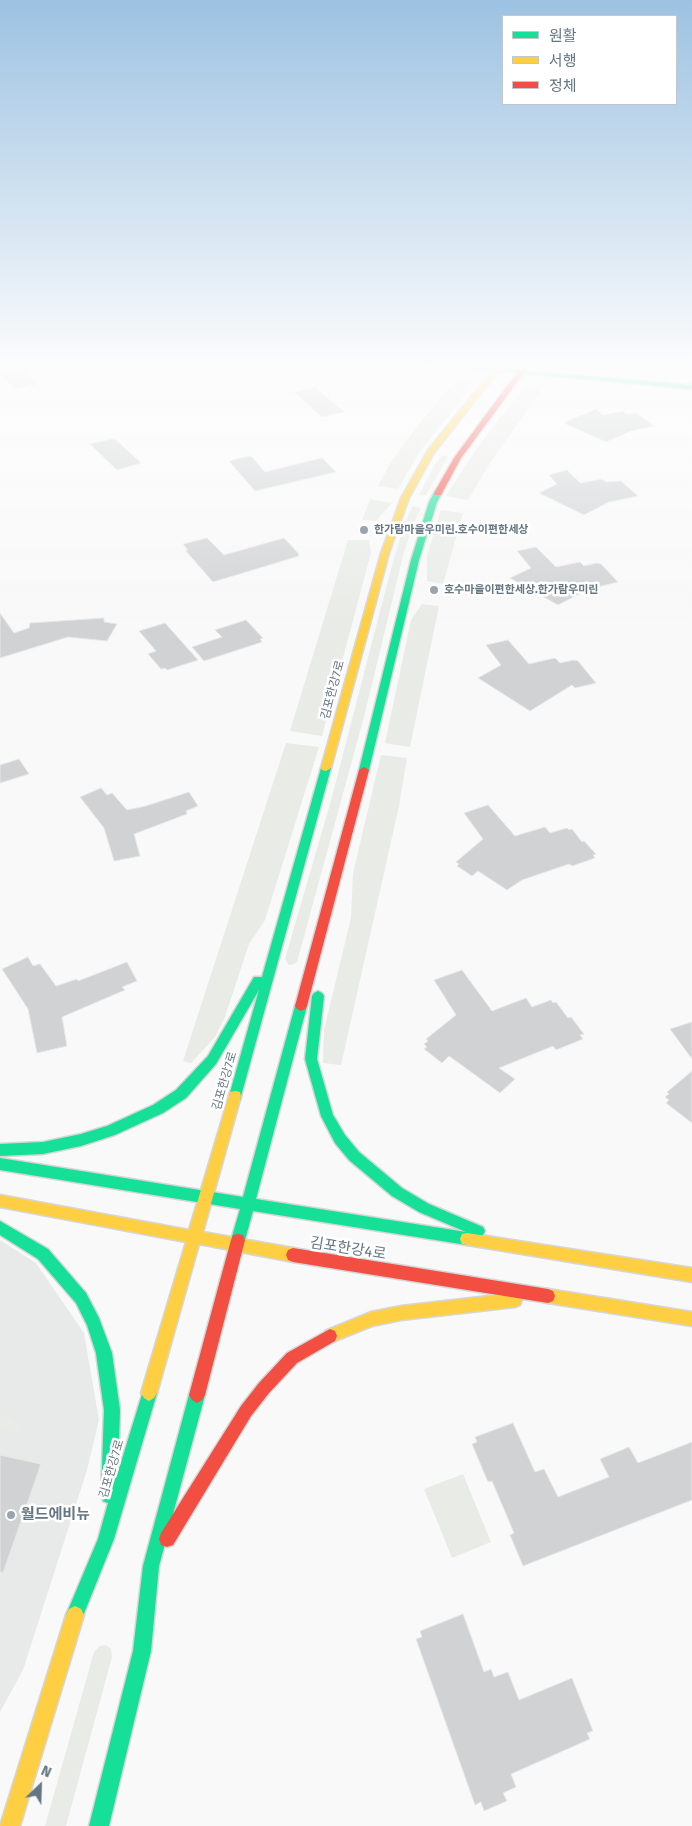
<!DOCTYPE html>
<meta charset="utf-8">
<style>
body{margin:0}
#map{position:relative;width:692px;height:1826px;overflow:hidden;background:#f9f9f9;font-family:"Fira Sans","Noto Sans KR",sans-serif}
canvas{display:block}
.legend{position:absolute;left:502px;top:15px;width:175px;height:90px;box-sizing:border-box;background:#fff;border:1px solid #c1c8cd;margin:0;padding:6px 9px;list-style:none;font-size:15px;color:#657683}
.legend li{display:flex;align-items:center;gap:10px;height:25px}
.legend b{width:25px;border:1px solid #c1c8cd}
.north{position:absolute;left:15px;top:1761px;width:50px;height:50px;-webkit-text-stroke:4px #fff;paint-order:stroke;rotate:24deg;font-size:14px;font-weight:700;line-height:20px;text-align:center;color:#657683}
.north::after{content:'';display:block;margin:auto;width:18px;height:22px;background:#657683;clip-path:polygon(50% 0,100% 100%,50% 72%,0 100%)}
</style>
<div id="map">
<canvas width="692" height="1826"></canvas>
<ul class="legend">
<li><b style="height:6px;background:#16e098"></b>원활</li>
<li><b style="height:6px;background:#ffcf43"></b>서행</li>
<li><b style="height:6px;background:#f24e42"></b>정체</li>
</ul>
<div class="north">N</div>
</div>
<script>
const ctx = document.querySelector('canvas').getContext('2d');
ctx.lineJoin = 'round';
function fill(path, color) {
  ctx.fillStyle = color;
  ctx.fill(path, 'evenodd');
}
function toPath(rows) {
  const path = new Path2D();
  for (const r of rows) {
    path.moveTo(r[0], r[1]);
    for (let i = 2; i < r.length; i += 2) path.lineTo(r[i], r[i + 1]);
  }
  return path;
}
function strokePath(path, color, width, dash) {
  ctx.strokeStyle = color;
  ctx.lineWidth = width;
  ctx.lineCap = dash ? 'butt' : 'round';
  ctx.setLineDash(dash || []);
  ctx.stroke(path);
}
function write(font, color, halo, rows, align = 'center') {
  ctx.font = font + ' "Fira Sans","Noto Sans KR",sans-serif';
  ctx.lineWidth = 5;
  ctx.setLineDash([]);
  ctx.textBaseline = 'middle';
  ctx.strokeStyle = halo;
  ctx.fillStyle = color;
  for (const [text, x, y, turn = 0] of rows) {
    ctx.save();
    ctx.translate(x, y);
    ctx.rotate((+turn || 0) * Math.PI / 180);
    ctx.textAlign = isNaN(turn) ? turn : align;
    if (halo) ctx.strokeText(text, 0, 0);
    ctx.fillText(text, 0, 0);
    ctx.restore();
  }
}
fill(toPath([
 [0,1240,36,1263,84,1333,99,1420,87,1470,23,1670,0,1712]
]), '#e8e9e9');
fill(toPath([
 [457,377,465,378,473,386,421,450,398,489,378,486,392,460,413,432],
 [533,385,545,385,490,463,468,500,446,496,475,451,508,407,524,387],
 [443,455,448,457,426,495,419,495,435,464],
 [370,499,392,503,376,521,362,520],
 [413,506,421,508,414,523,404,552,365,713,297,962,294,964,289,965,285,959,332,797,392,565,405,522],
 [441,510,463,513,443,584,427,581,427,556],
 [348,540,369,540,371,553,322,736,290,731],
 [422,604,439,606,410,747,385,743,411,620],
 [286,743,319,747,265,920,249,944,225,1017,215,1037,191,1063,183,1061],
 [381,755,407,758,399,806,341,1065,323,1063,324,1030,351,918,353,873],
 [0,1414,11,1416,17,1422,22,1434,0,1429],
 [463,1474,491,1542,452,1558,424,1489],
 [106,1645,111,1649,112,1657,66,1826,45,1826,94,1652,100,1646]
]), '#e8ebe6');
const building = toPath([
 [16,363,37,384,15,389,0,374,0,366,16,363],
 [315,387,344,412,322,417,294,392,315,387],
 [596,409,603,415,623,411,626,414,637,413,654,426,631,431,606,442,564,423,596,409],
 [111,439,115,439,141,463,117,470,90,444,111,439],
 [249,456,252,457,265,472,322,458,336,472,255,491,229,461,249,456],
 [567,470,580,483,602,479,606,482,621,481,638,496,609,502,584,515,539,493,557,484,549,475,567,470],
 [207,538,224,555,284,538,299,554,298,555,299,556,213,582,185,550,188,550,183,544,207,538],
 [536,547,556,567,580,562,584,566,597,563,601,564,618,582,589,589,558,605,510,578,531,568,517,551,536,547],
 [0,613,14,633,29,628,30,623,104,618,104,622,117,624,107,641,68,637,0,658,0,613],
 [246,620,263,638,260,639,262,642,204,661,192,647,222,637,215,630,246,620],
 [165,623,198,660,167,670,165,668,161,669,148,654,156,651,139,631,165,623],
 [508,640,529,664,555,658,560,663,574,660,578,661,596,683,575,688,572,685,530,711,478,678,501,665,486,645,508,640],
 [19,759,29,774,0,783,0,765,19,759],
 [101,788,107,795,112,793,127,810,146,806,189,792,198,806,186,811,187,814,134,834,140,856,114,861,104,828,80,797,101,788],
 [488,805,515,836,545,827,550,833,567,828,569,830,572,829,582,842,584,841,596,854,593,855,595,858,572,866,569,864,522,880,507,890,478,871,472,876,457,866,459,864,456,862,483,839,464,813,488,805],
 [28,957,33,966,40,964,56,986,77,979,78,981,127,962,137,981,122,987,125,990,62,1017,67,1046,37,1053,28,1009,2,969,28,957],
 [462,970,492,1011,526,998,532,1007,551,1000,553,1003,556,1002,568,1018,571,1017,584,1034,580,1035,583,1039,556,1050,553,1046,499,1068,515,1079,500,1093,449,1056,442,1063,424,1049,427,1047,424,1044,428,1041,426,1039,456,1015,434,980,462,970],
 [692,1022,692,1059,670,1029,692,1022],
 [692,1071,692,1123,666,1103,669,1100,665,1097,669,1094,667,1092,692,1071],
 [513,1423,535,1472,544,1469,558,1497,609,1477,600,1459,629,1447,638,1463,692,1442,692,1500,523,1566,510,1535,514,1533,492,1481,488,1482,472,1444,477,1442,475,1437,513,1423],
 [0,1455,41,1464,3,1573,0,1572,0,1455],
 [463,1614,484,1672,491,1669,494,1677,508,1672,519,1700,572,1678,593,1731,587,1733,590,1739,511,1774,516,1787,503,1793,507,1801,484,1811,481,1802,475,1805,416,1639,422,1637,420,1631,463,1614]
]);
fill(building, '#d0d2d3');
strokePath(building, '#e8e8e8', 1);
const fast = toPath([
 [407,363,438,363,692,385,692,389,407,363],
 [435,491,442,493,437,502,419,560,369,770,364,773,359,770,411,560,429,502,435,491],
 [326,765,331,768,240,1100,235,1101,230,1100,229,1096,259,990,216,1064,186,1098,163,1113,115,1135,81,1146,43,1154,0,1156,0,1144,43,1142,81,1134,107,1126,153,1105,176,1090,208,1056,254,977,262,977,321,768,326,765],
 [318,991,322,993,324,996,317,1059,333,1115,345,1135,359,1152,402,1188,429,1204,483,1227,485,1231,483,1235,478,1237,472,1235,474,1239,472,1244,467,1245,253,1211,245,1240,243,1245,238,1246,233,1245,231,1240,240,1209,0,1170,0,1158,243,1197,295,1006,297,1003,301,1001,305,1003,307,1006,256,1199,466,1232,419,1212,392,1196,349,1160,335,1143,321,1116,305,1059,312,996,314,993,318,991],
 [0,1221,48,1249,86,1293,99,1318,112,1353,120,1410,118,1472,144,1388,149,1385,154,1388,157,1393,114,1539,81,1621,75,1624,69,1621,66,1615,98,1539,108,1503,103,1501,101,1495,104,1410,96,1353,87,1325,76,1303,38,1259,0,1235,0,1221],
 [197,1387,202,1390,205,1395,159,1566,151,1651,109,1826,89,1826,133,1651,143,1566,189,1395,192,1390,197,1387]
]);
const slow = toPath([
 [498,363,505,363,434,453,409,498,389,553,331,768,326,771,322,770,321,768,381,553,401,498,428,450,498,363],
 [235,1091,240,1092,241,1096,203,1232,293,1248,298,1250,300,1255,298,1260,293,1262,199,1244,157,1393,154,1398,149,1401,144,1398,141,1393,186,1242,0,1207,0,1195,189,1230,229,1096,230,1092,235,1091],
 [467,1233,692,1268,692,1282,467,1245,462,1244,460,1239,462,1234,467,1233],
 [548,1289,692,1312,692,1326,548,1303,543,1301,541,1296,543,1291,548,1289],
 [515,1293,520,1295,522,1300,520,1305,515,1307,401,1320,372,1326,330,1343,325,1341,323,1336,325,1331,371,1312,401,1306,515,1293],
 [75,1606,81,1609,84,1615,20,1826,0,1826,66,1615,69,1609,75,1606]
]);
const jam = toPath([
 [524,363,531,363,461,458,441,495,435,495,434,493,454,458,524,363],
 [364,767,369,770,307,1006,305,1009,301,1011,297,1009,295,1006,359,770,364,767],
 [238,1234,243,1235,245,1240,205,1395,202,1400,197,1403,192,1400,189,1395,231,1240,233,1235,238,1234],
 [293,1248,548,1289,553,1291,555,1296,553,1301,548,1303,293,1262,288,1260,286,1255,288,1250,293,1248],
 [330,1329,335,1331,337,1336,335,1341,297,1363,269,1393,251,1416,173,1545,167,1547,161,1545,159,1539,161,1533,241,1406,259,1383,287,1353,330,1329]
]);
strokePath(fast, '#d5d6d7', 3);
strokePath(slow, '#d5d6d7', 3);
strokePath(jam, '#d5d6d7', 3);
fill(fast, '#16e098');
fill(slow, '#ffcf43');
fill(jam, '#f24e42');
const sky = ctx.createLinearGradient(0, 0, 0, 619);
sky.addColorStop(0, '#9dc2e2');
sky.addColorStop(0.59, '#fcfcfc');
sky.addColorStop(1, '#fcfcfc00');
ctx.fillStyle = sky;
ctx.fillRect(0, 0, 692, 619);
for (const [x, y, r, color] of [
 [364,530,5,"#99a4ac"],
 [434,590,5,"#99a4ac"],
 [11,1515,5,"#99a4ac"]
]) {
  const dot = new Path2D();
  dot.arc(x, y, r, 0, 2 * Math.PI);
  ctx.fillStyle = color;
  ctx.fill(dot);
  strokePath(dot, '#fff', 2);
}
write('bold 11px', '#657683', '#fff', [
 ["한가람마을우미린.호수이편한세상",374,530],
 ["호수마을이편한세상.한가람우미린",444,590]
], 'left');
write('12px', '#657683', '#fff', [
 ["김포한강7로",333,690,-75],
 ["김포한강7로",225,1081,-74],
 ["김포한강7로",112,1469,-74]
]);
write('15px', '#657683', '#fff', [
 ["김포한강4로",348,1249,9]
]);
write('bold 15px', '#657683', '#fff', [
 ["월드에비뉴",21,1515]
], 'left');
</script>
